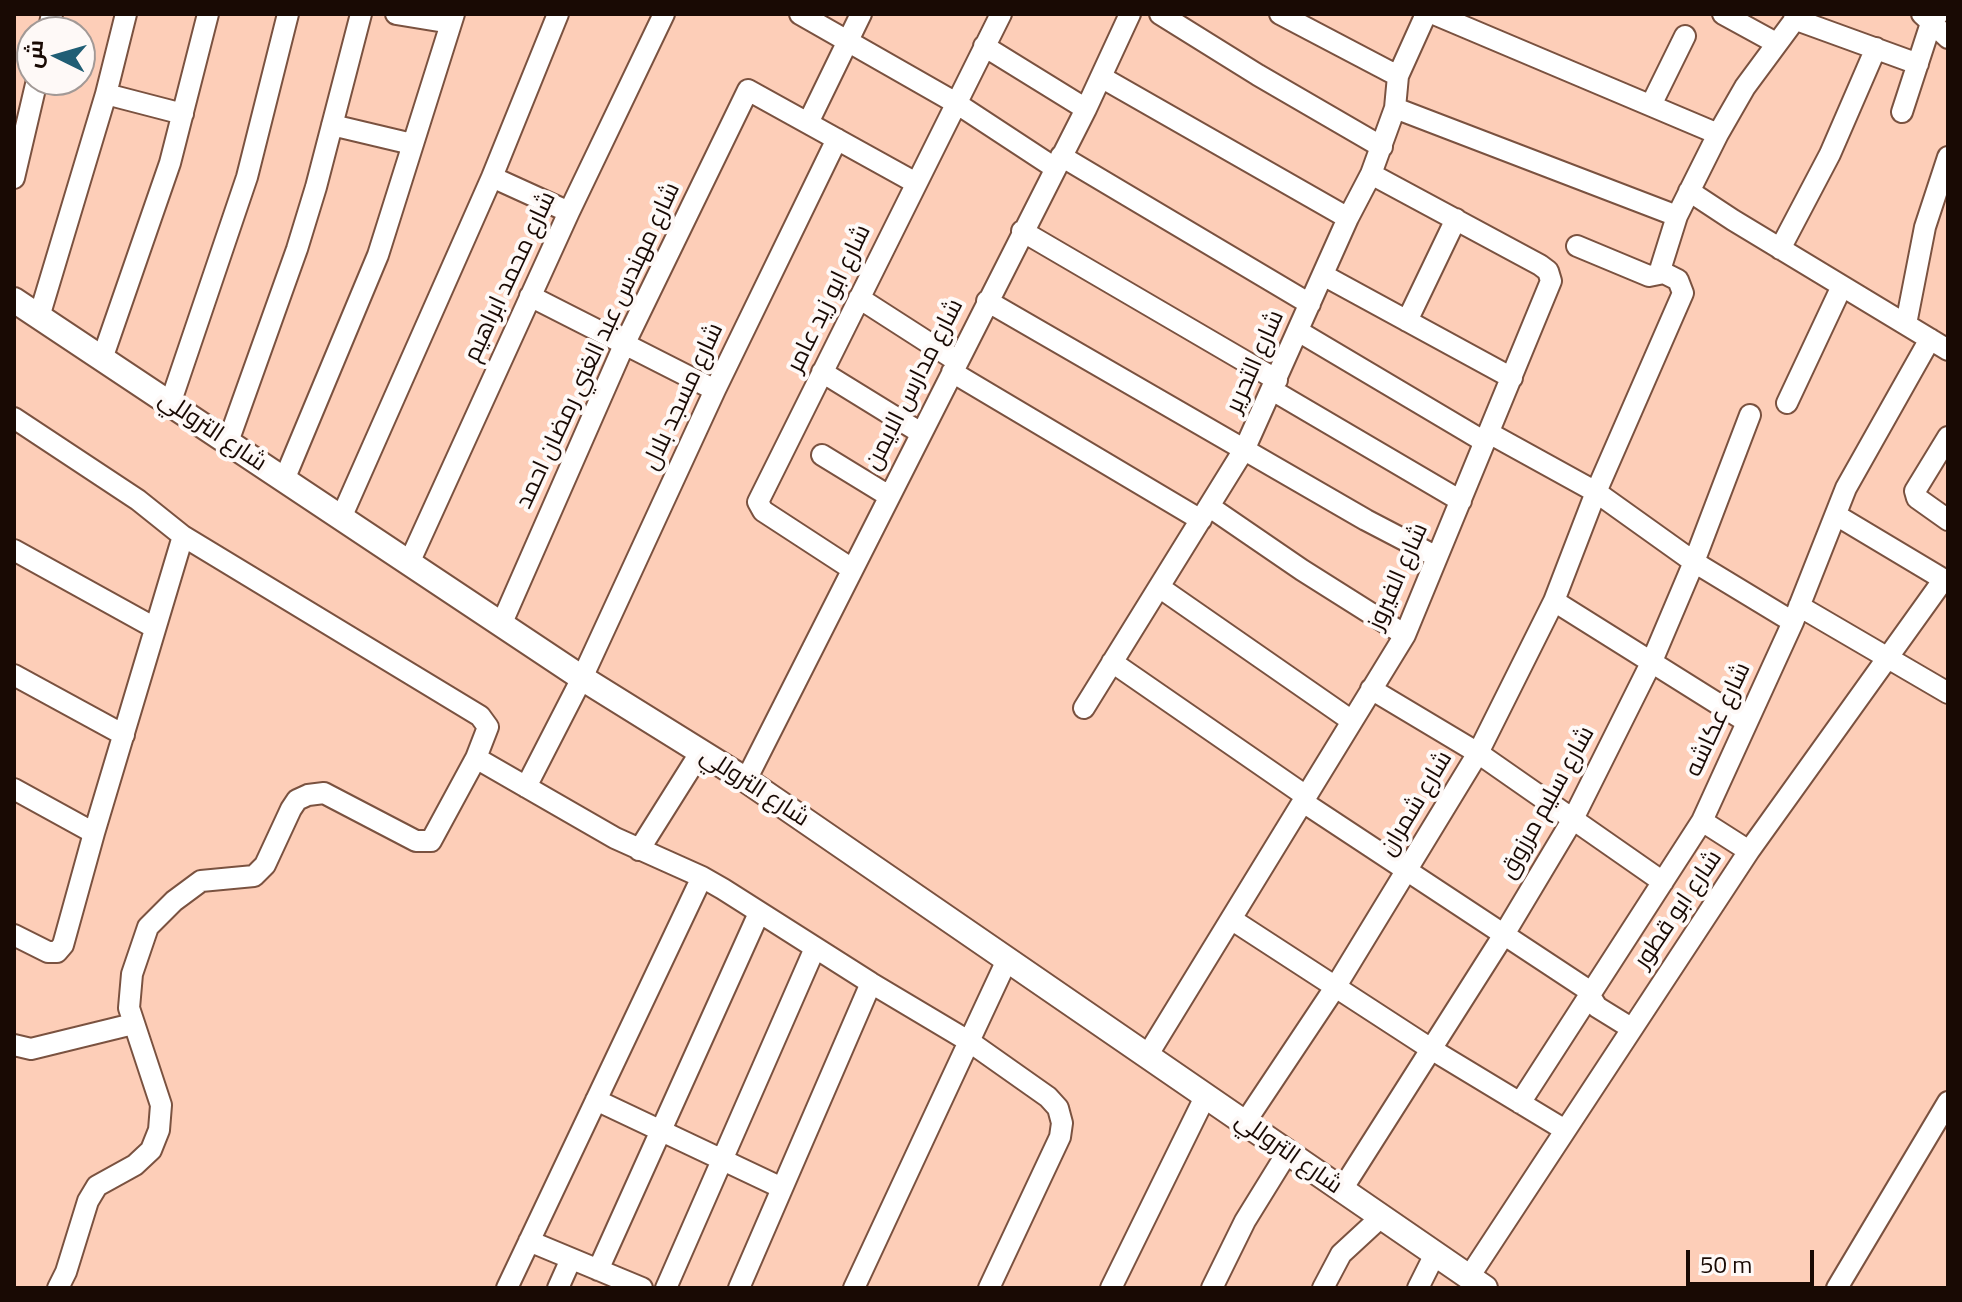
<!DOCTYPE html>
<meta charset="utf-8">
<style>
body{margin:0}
#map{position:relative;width:1962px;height:1302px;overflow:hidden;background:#fdceb8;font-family:"Titillium Web",Cairo,sans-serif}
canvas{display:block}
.frame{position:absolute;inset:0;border:16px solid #190a04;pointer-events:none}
.north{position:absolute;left:16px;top:16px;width:80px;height:80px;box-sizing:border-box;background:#fef9f7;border:2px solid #a29996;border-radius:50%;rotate:275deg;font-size:22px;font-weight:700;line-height:32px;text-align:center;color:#190a04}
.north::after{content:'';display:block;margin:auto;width:28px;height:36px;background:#205e75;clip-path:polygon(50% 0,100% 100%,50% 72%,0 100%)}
.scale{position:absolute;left:1686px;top:1250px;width:128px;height:36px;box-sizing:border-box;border:4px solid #190a04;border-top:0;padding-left:10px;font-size:24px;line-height:28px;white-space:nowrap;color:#190a04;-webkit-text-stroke:6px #fef9f7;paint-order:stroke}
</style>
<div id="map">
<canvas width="1962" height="1302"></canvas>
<div class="frame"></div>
<div class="north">ش</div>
<div class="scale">50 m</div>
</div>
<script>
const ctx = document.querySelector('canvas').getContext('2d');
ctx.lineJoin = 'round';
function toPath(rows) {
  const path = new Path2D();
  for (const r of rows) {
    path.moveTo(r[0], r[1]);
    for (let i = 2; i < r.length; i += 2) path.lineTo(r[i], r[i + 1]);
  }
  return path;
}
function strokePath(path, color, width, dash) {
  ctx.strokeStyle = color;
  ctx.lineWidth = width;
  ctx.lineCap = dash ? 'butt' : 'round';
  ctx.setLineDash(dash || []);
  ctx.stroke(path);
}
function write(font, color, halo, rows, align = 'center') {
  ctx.font = font + ' "Titillium Web",Cairo,sans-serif';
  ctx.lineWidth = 8;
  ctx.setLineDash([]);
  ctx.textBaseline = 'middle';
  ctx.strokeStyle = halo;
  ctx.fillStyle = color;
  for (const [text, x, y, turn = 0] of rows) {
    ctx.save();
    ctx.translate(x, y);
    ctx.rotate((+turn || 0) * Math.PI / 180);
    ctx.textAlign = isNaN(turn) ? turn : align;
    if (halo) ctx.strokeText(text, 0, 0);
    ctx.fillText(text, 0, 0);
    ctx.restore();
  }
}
const minor = toPath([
 [396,14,451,23],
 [800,14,956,103,1055,168],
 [1160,14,1258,75,1382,147],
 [1280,14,1398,76],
 [1434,14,1718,134],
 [1723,14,1776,43],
 [1922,14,1948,38],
 [1794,19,1918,64],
 [48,32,52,14],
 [984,46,1086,109],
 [1101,77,1348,218],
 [106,94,183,114],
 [1651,105,1685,36],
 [1395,108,1677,216],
 [1902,112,1931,23,1938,14],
 [808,123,861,14],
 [332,125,412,144],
 [1061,156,1310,304],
 [492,177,569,212],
 [14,178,37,80],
 [1689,191,1733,220,1948,350],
 [1022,231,1277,380],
 [1577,246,1649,276,1664,273],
 [1780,249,1830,154,1876,48],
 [1323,275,1512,378],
 [530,296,715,390],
 [859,298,957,361],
 [987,301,1366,520,1437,557],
 [39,317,106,94,126,14],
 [1407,321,1456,219],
 [1906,324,1925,227,1948,157],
 [1298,331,1485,442],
 [102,359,170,163,208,14],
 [822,372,921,433],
 [952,372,1201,520],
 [1272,390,1461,501],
 [1787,403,1842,286],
 [170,404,247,177,288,14],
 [14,418,138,500,183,536,480,716,488,727,476,758,431,841,416,841,324,793,308,795,297,800,291,809,265,865,254,876,201,881,174,901,148,927,132,974,129,1008,161,1105,159,1130,151,1150,135,1165,97,1186,88,1201,66,1272,58,1288],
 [1489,433,1596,492,1694,562,1793,622],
 [1948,437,1915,491,1917,498,1948,520],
 [228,442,297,249,316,187,361,14],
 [822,455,889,496],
 [284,480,378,255,454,14],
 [1210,507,1302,570,1405,635],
 [1836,515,1948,582],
 [341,518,492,177,558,14],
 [14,550,155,628],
 [409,563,569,212,664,14],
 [852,569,763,511,758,502,1001,14],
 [1159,587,1352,721],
 [1554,601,1747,722],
 [1799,606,1948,693],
 [501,625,624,345,748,90,916,183],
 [1112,662,1306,796],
 [14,675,124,735],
 [1371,689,1478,753,1663,882],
 [1084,708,1245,448,1348,218,1371,174,1395,108,1398,76,1426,14],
 [476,758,615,838,702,877,723,889,871,983,970,1042,1048,1097,1058,1108,1062,1123,1060,1137,989,1288],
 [746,780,1086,109,1130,14],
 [526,787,582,678,715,390,837,139],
 [14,789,94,833],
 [1303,802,1585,988,1597,1007,1631,1028],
 [1702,821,1749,851],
 [639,850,700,753],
 [1231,919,1431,1049,1565,1130],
 [14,935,48,952,57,952,63,945,94,833,183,536],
 [14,1045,31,1049,133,1024],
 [1147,1056,1405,635,1551,281,1548,271,1540,265,1371,174],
 [596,1100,782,1188],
 [1520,1103,1702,821,1793,622,1846,488,1930,339],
 [1244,1124,1336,986,1478,753,1554,601,1596,492,1683,293,1678,280,1664,273,1661,267,1677,216,1718,134,1745,87,1799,14],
 [1341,1191,1503,936,1573,819,1652,661,1694,562,1750,415],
 [529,1241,642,1288],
 [598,1270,759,913],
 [1469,1277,1749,851,1944,579],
 [507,1288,702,877],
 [558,1288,571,1259],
 [666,1288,815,948],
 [739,1288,871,983],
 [854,1288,1007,960],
 [1111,1288,1205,1097],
 [1212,1288,1245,1221,1287,1153],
 [1323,1288,1341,1254,1380,1218],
 [1418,1288,1435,1254],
 [1837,1288,1948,1102]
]);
const tertiary = toPath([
 [14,300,582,678,746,780,1485,1288]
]);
strokePath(minor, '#7a5240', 24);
strokePath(tertiary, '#7a5240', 28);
strokePath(minor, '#fff', 20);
strokePath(tertiary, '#fff', 24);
write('24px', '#190a04', '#fef9f7', [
 ["شارع محمد ابراهيم",511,277,-65],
 ["شارع ابو زيد عامر",830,299,-64],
 ["شارع مهندس عبد الغني رمضان احمد",599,346,-65],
 ["شارع التحرير",1256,362,-66],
 ["شارع مدارس الايمن",915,385,-63],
 ["شارع مسجد بلال",684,397,-65],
 ["شارع التروللي",212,432,34],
 ["شارع الفيروز",1399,577,-66],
 ["شارع عكاشه",1719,720,-65],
 ["شارع التروللي",754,788,33],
 ["شارع سليم مرزوق",1548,803,-61],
 ["شارع شمران",1417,804,-59],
 ["شارع ابو قطور",1679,910,-56],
 ["شارع التروللي",1288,1154,35]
]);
</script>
